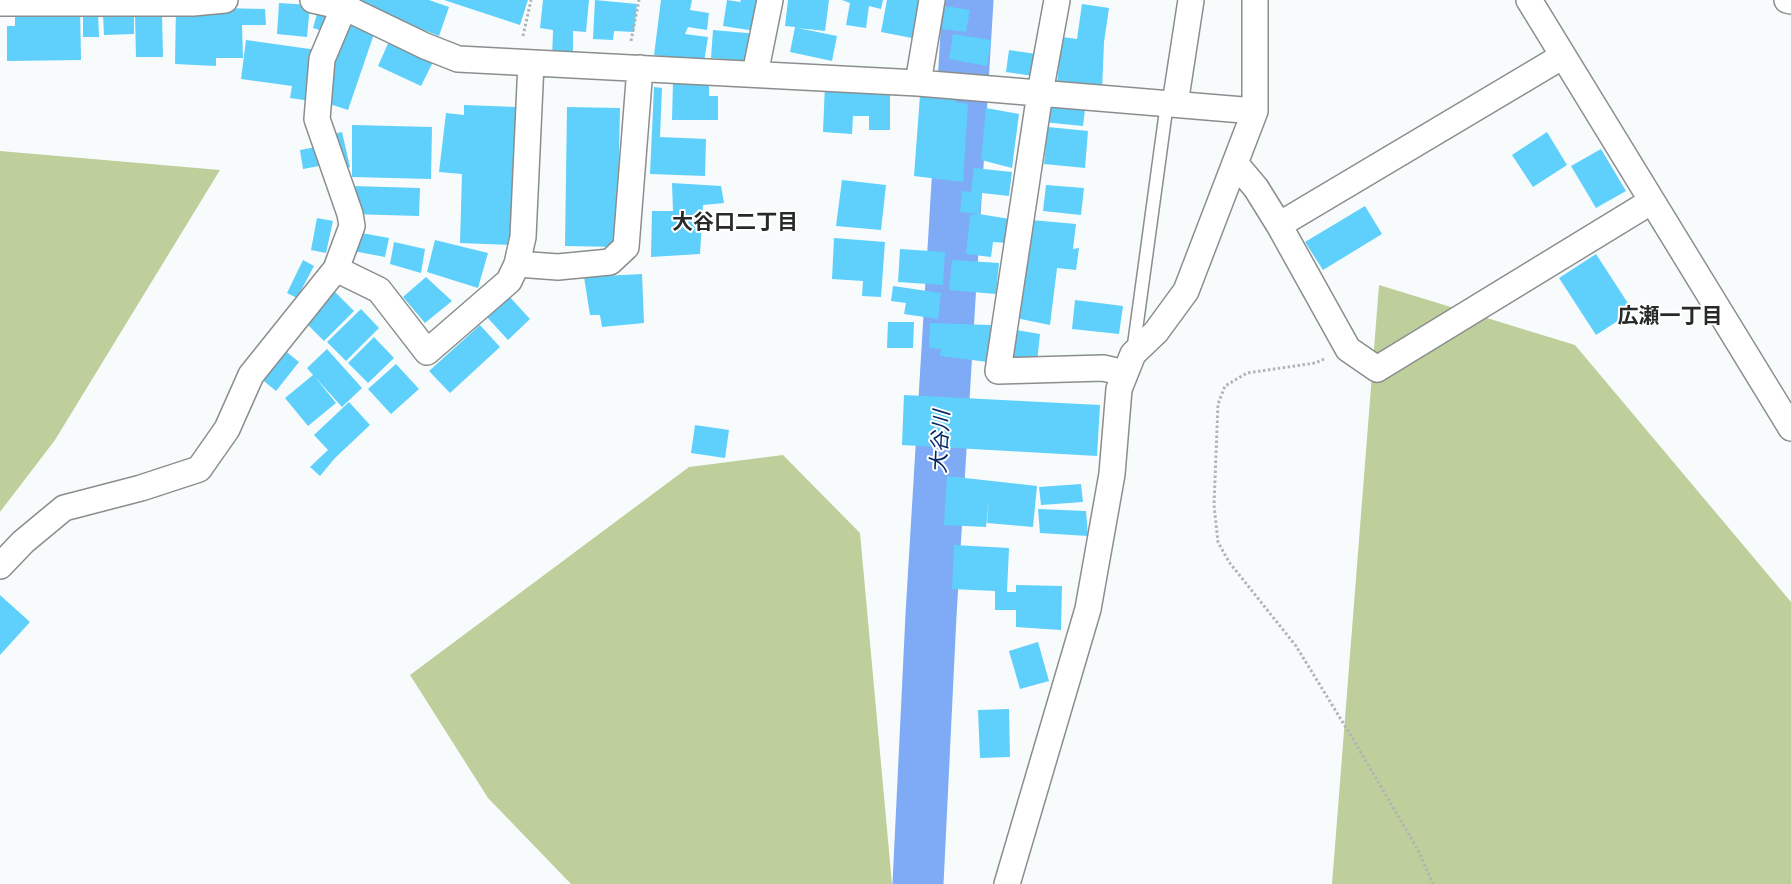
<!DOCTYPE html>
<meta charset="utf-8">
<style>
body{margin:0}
canvas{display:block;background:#f7fbfb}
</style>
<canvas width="1791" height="884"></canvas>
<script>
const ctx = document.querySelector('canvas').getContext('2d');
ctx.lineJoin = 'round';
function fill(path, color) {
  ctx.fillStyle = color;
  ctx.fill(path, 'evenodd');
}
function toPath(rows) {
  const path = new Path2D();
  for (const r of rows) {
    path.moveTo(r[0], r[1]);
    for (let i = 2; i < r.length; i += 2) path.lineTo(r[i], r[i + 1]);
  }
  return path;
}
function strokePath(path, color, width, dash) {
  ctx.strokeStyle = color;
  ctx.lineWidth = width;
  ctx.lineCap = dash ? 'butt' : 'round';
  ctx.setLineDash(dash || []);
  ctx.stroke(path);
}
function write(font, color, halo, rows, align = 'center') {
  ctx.font = font + ' Spectral,"Noto Sans JP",serif';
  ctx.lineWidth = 4;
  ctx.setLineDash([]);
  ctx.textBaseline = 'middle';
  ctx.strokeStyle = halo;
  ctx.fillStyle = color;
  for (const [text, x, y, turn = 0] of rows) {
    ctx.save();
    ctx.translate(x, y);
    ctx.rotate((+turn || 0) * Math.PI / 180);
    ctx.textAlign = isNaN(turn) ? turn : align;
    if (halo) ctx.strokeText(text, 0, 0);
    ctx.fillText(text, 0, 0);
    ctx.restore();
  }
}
fill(toPath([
 [0,151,220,170,55,440,0,512],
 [1379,285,1575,345,1791,602,1791,884,1332,884],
 [783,455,860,533,892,884,571,884,488,798,410,675,689,467]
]), '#bfcf9c');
strokePath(toPath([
 [918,884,931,615,968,0]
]), '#7faaf5', 51);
fill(toPath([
 [356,0,429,0,449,7,439,36,390,17],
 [444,0,528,0,520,25],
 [543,0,589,0,586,32,573,31,573,59,552,59,553,30,540,28],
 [595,0,637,4,634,32,614,31,613,40,593,39],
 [661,0,692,0,690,10,709,13,707,30,688,27,685,34,708,37,704,62,654,55],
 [727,0,740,2,741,0,767,0,762,32,723,26],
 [788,0,829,0,825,31,798,28,837,36,832,61,790,52,795,27,785,26],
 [842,0,883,0,881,9,869,6,866,28,846,25,850,3],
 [887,0,919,0,912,38,881,32],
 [279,3,310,5,307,37,277,34],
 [1082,4,1109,8,1104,42,1102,90,1057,83,1062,37,1077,39],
 [80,5,81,60,7,61,7,26,15,26,15,6],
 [945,6,970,10,966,32,942,29],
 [176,7,265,9,266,25,242,25,243,58,216,58,216,66,175,64],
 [318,10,328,12,323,31,313,28],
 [83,12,98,12,99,37,83,37],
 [134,14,134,34,104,35,103,15],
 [162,14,163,57,136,57,135,15],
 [346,21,375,31,348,110,320,101],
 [713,30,769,35,767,63,711,58],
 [953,34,991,40,987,66,949,59],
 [390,39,434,60,421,86,378,66],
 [246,40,317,50,311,101,290,98,292,86,241,79],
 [1009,50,1036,54,1033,76,1006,72],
 [673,81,709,81,709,96,718,96,718,120,672,120],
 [825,84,890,86,890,130,869,130,869,116,853,116,852,134,823,132],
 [654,87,662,88,660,137,706,139,705,176,650,174],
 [920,95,955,95,955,102,968,104,963,182,914,176],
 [1043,96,1086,101,1083,126,1043,122],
 [464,105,516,107,511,245,460,243,462,174,439,172,446,113,464,115],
 [567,107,620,108,617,247,565,246],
 [986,108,1019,114,1012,168,981,160],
 [352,125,432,127,431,179,352,177],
 [1048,127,1088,131,1085,168,1044,164],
 [342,132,350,167,337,170,329,135],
 [1547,132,1567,165,1533,187,1512,155],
 [316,147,319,166,303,169,300,150],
 [1601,149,1626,191,1596,208,1571,166],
 [974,168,1012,172,1009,196,982,193,979,214,960,212,962,191,971,192],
 [842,180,886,185,881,230,836,226],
 [672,183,721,186,724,203,703,205,700,254,651,257,652,211,673,211],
 [1046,185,1084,188,1081,215,1043,211],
 [352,186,420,188,419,216,350,214],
 [1365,206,1382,234,1323,270,1305,242],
 [979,214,1010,219,1007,243,993,242,991,257,966,254,970,215],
 [317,218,333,221,326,253,311,250],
 [1031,220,1076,224,1073,249,1079,248,1076,270,1057,268,1050,325,1016,318,1021,264,1028,265],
 [356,232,389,238,385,257,353,251],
 [834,238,885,242,881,297,862,296,863,281,832,279],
 [435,240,488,253,478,288,427,272],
 [394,242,425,249,421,273,390,264],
 [900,249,945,252,943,285,898,282],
 [1596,254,1633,311,1596,335,1559,278],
 [303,260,314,266,297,298,287,293],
 [952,260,999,263,996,294,949,290],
 [642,274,644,323,602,327,600,315,590,315,584,277],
 [426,277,452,301,425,323,403,297],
 [893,286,941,293,938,319,904,314,906,303,891,301],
 [334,291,354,311,324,341,304,321],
 [508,295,530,319,508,340,486,316],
 [1075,300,1123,306,1119,334,1072,329],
 [361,309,379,328,346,361,327,342],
 [888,322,914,322,913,348,887,348],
 [930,323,991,325,988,362,940,356,941,349,929,348],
 [480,325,500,347,450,393,429,371],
 [1010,329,1040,334,1037,362,1006,356],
 [374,337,394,358,368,383,348,363],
 [282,348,299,362,276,391,259,377],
 [327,349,362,388,342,407,315,377,336,403,308,426,285,398,313,375,307,368],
 [396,364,419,389,391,414,368,389],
 [904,395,1100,405,1097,456,902,445],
 [349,402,370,425,335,458,320,476,310,467,328,450,314,435],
 [695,425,729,430,725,458,691,453],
 [947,476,1037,486,1033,527,987,523,989,500,986,527,944,525],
 [1081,484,1083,502,1041,505,1039,487],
 [1038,509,1086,511,1088,536,1040,533],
 [954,545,1009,548,1007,592,1016,592,1016,585,1062,586,1061,630,1016,627,1016,610,995,610,995,591,952,589],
 [0,595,30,622,0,655],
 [1038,642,1049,681,1020,689,1009,651],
 [1009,709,1010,757,980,758,978,710]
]), '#5fd0fb');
const service = toPath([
 [1133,352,1167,103]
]);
const minor = toPath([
 [313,0,344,7,425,46,458,59,918,83,1255,111],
 [1057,0,1040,93,998,371,1103,368,1125,373],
 [1529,0,1791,428],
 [1787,0,1791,1],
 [0,3,193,3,225,0],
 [755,74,770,0],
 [918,83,932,0],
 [1175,104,1191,0],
 [1235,163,1256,188,1279,225,1563,56],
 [1279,225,1348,349,1377,369,1652,201],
 [517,264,558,267,610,262,626,247,640,68],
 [336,269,379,290,427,352,509,281,517,264,523,237,531,63],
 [0,566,23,542,64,508,141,488,199,469,227,429,251,375,336,269,352,226,350,214,317,119,322,59,347,0],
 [1007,884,1088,609,1112,474,1119,389,1133,354,1156,332,1186,291,1255,111,1255,0]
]);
strokePath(service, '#8a8e8d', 15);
strokePath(minor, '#8a8e8d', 28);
strokePath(toPath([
 [523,36,531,0],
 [631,41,639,0],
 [1324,359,1315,363,1247,373,1225,386,1218,404,1214,505,1218,542,1229,562,1296,646,1353,739,1418,850,1433,884]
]), '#b1b4b4', 3, [2.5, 2.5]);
strokePath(service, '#fff', 12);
strokePath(minor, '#fff', 25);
write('bold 21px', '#282a2a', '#fff', [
 ["大谷口二丁目",735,225],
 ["広瀬一丁目",1670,319]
]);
write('italic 21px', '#032665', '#fff', [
 ["大谷川",943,442,-87]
]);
</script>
